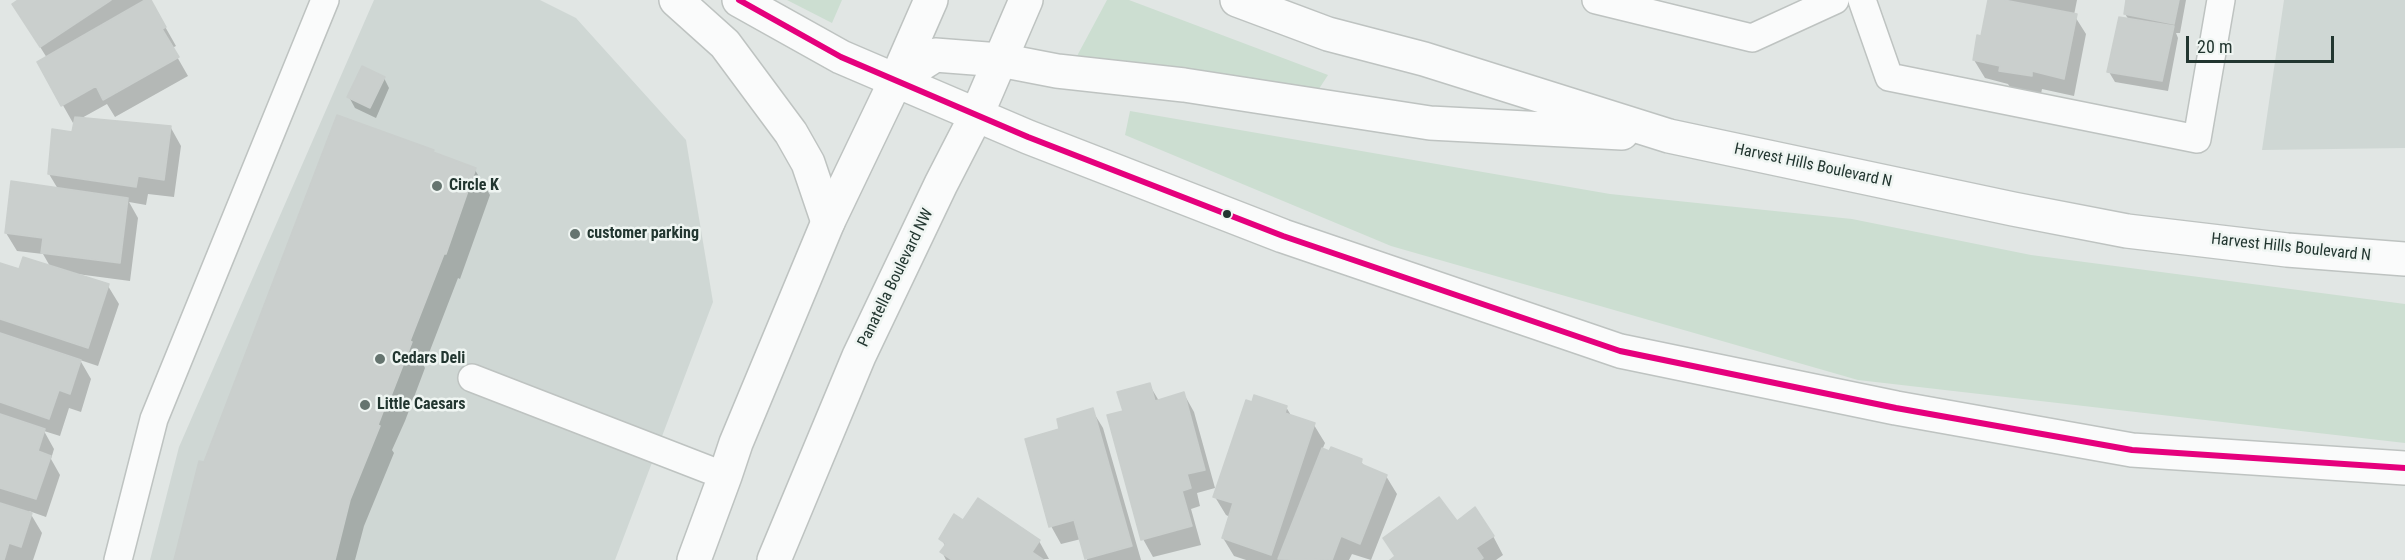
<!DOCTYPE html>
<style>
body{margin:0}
#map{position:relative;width:2405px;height:560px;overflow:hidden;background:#e1e6e4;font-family:"Roboto Condensed",sans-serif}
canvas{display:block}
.scale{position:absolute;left:2186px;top:36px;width:148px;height:27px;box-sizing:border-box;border:3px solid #223630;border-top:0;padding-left:8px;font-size:18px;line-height:21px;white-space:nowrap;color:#223630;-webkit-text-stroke:4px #eff5f2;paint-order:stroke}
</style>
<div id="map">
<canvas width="2405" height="560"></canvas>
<div class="scale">20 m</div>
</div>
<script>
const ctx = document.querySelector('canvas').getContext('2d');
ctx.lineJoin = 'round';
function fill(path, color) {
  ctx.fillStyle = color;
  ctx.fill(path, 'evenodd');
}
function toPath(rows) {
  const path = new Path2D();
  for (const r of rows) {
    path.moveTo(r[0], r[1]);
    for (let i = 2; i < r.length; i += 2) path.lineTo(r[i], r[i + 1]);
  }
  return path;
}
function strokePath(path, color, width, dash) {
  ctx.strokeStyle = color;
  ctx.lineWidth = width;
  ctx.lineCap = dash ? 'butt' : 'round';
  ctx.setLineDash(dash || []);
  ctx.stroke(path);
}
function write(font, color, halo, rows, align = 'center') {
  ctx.font = font + ' "Roboto Condensed",sans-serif';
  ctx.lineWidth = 5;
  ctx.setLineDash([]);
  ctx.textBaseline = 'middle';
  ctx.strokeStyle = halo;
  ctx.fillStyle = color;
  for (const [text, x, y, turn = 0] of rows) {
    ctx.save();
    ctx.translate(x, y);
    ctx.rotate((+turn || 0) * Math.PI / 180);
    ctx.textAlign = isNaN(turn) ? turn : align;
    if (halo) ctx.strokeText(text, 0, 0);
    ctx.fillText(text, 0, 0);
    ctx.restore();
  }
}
fill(toPath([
 [374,0,540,0,576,18,686,140,713,302,615,560,150,560,179,447],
 [2284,0,2405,0,2405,148,2262,150]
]), '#cfd7d4');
fill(toPath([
 [787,0,842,0,832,23],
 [1107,0,1129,0,1328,75,1315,95,1077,56],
 [1130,111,1610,194,1852,219,2031,255,2405,304,2405,443,1858,380,1391,246,1125,135]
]), '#ccded1');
fill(toPath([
 [20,0,150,0,176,46,172,48,188,76,115,117,107,104,80,119,171,128,181,146,174,197,148,194,146,205,129,202,138,218,130,281,77,274,108,286,119,304,98,366,80,360,91,379,81,412,69,408,60,436,44,431,54,449,51,459,60,475,46,517,29,511,42,533,33,560,0,560,0,264,20,271,51,268,43,254,17,251,6,233,58,189,49,174,74,134,75,121,73,123,39,63,47,58,14,5],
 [1990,0,2077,0,2074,15,2086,34,2074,96,2042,89,2041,94,2011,89,2008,84,1985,78,1974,60,1982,38],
 [2128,0,2186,0,2180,33,2176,33,2178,38,2168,91,2115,82,2109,72,2129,20,2125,14],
 [384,78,389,88,376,118,355,108,349,97],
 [433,151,435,154,475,170,490,195,460,279,458,278,424,366,425,368,405,421,392,450,394,453,364,526,355,560,176,560,205,464],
 [1149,384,1159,401,1184,394,1194,412,1215,488,1197,493,1200,506,1191,509,1201,545,1153,557,1143,539,1124,412],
 [1286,407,1292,417,1314,425,1325,443,1322,450,1361,461,1365,468,1386,476,1397,494,1371,560,1352,554,1349,560,1246,560,1234,556,1223,538,1230,517,1226,515,1215,497],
 [1092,410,1103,428,1141,560,1087,560,1081,539,1061,544,1051,526],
 [963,522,1039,541,1049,559,946,560,942,552,946,547,941,539],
 [1456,523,1493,536,1503,555,1496,560,1392,560]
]), '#0003');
const building = toPath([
 [18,0,111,0,40,47,12,4,18,0],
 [145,0,151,0,166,27,162,29,179,57,103,100,96,86,61,106,37,62,145,0],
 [1988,0,2004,0,2077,14,2064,79,2032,71,2032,76,1999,71,2000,66,1973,60,1977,35,1981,36,1988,0],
 [2126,0,2179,0,2174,24,2124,14,2126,0],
 [2119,17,2174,26,2162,81,2107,72,2119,17],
 [362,66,385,77,370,108,347,97,362,66],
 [337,115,434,150,433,152,476,168,446,254,444,254,410,341,412,342,391,396,389,396,378,425,380,426,350,500,335,560,174,560,199,461,204,462,337,115],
 [75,117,171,126,164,180,138,176,136,187,48,174,52,129,72,132,75,117],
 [11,181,128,198,120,263,41,253,43,238,5,233,11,181],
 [23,257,109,284,88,348,0,319,0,263,19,269,23,257],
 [0,333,81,360,70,394,59,390,49,419,0,402,0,333],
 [1150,383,1155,401,1184,392,1205,470,1187,474,1191,488,1182,491,1192,526,1141,540,1107,415,1123,411,1117,392,1150,383],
 [1254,395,1287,406,1285,413,1315,423,1271,555,1222,538,1233,503,1213,497,1246,400,1252,402,1254,395],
 [1093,408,1132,546,1085,559,1074,520,1049,527,1025,439,1059,429,1057,419,1093,408],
 [0,414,45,429,38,451,51,456,36,499,0,488,0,414],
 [1331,447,1362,459,1361,464,1387,475,1360,544,1341,536,1332,560,1278,559,1322,448,1329,451,1331,447],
 [1439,497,1457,521,1475,507,1494,536,1476,548,1483,558,1480,560,1390,560,1395,556,1383,538,1439,497],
 [978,498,1040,540,1032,552,1044,560,952,560,940,552,946,544,939,539,954,514,963,520,978,498],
 [0,503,32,513,21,547,9,543,4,560,0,560,0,503]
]);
fill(building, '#cacfcd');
strokePath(building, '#cacfcd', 1.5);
const service = toPath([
 [1596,0,1752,38,1835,0],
 [1862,0,1889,77,2197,139,2221,0],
 [472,378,725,476],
 [118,560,154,419,325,0]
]);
const tertiary = toPath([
 [694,560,725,476,736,443,828,222,896,80,931,0],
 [774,560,859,356,941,184,977,114,1026,0]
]);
const secondary = toPath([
 [676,0,725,44,791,133,808,163,828,222],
 [739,0,841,57,1028,137,1283,236,1620,351,1896,408,2132,450,2405,468],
 [1237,0,1328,34,1424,59,1669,136,2013,209,2127,231,2287,250,2405,259],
 [896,80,935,55,1000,60,1057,71,1184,85,1430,123,1622,133]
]);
strokePath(service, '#bec3c1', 30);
strokePath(tertiary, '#bec3c1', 36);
strokePath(secondary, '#bec3c1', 36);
strokePath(service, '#fafbfb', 27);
strokePath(tertiary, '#fafbfb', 33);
strokePath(secondary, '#fafbfb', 33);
strokePath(toPath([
 [739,0,841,57,1028,137,1283,236,1620,351,1896,408,2132,450,2405,468]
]), '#e5007d', 6);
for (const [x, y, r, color] of [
 [437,186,6,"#65746f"],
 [1227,214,5,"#223630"],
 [575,234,6,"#65746f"],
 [380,359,6,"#65746f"],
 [365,405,6,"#65746f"]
]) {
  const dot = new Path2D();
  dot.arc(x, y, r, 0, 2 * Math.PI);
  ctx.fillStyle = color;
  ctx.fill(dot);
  strokePath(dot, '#eff5f2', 2);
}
write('16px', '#223630', '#eff5f2', [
 ["Harvest Hills Boulevard N",1813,166,12],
 ["Harvest Hills Boulevard N",2291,248,6],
 ["Panatella Boulevard NW",896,278,-64]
]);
write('bold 16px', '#223630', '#eff5f2', [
 ["Circle K",449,186],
 ["customer parking",587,234],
 ["Cedars Deli",392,359],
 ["Little Caesars",377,405]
], 'left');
</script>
